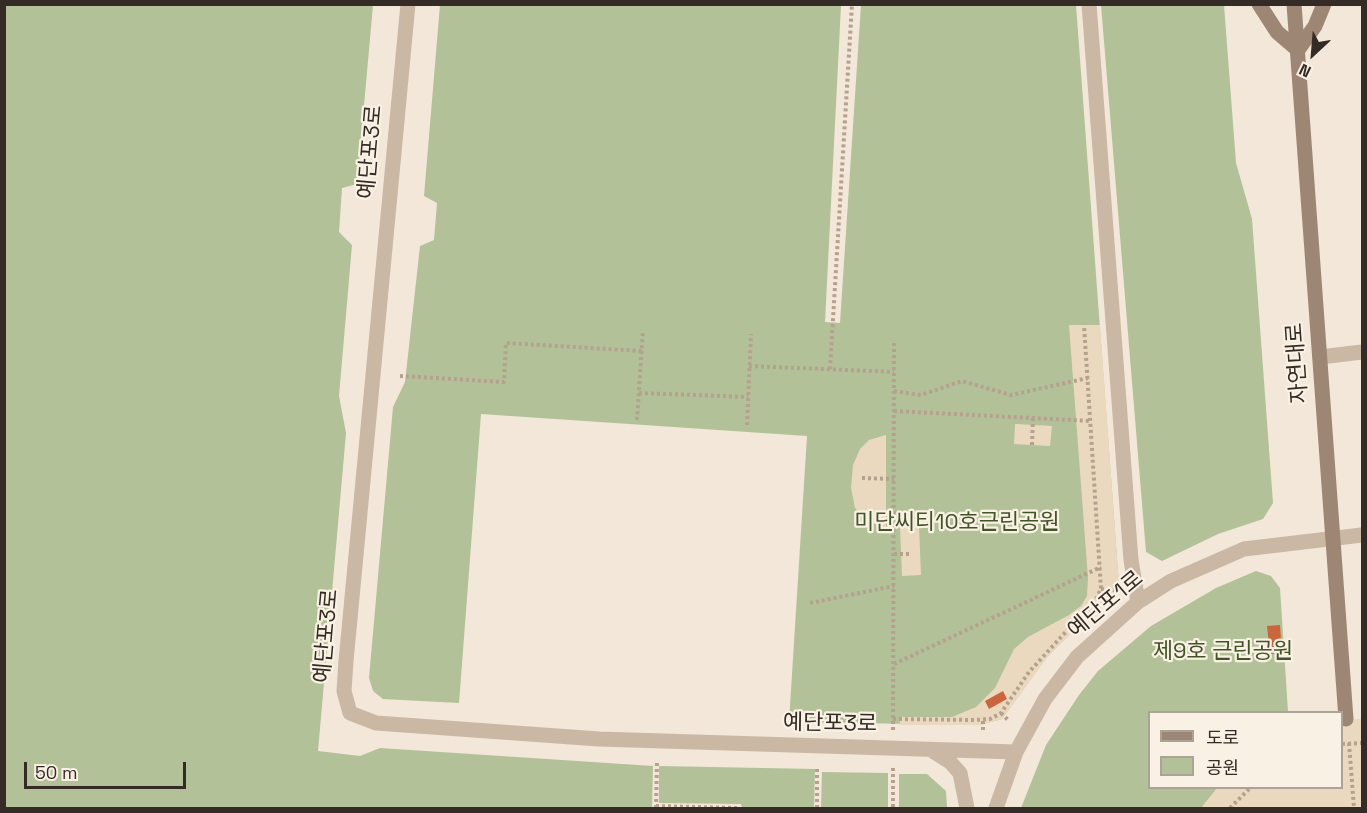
<!DOCTYPE html>
<meta charset="utf-8">
<style>
body{margin:0}
#map{position:relative;width:1367px;height:813px;overflow:hidden;background:#f2e7d8;font-family:"Space Grotesk","Noto Sans KR",sans-serif}
canvas{display:block}
.frame{position:absolute;inset:0;border:6px solid #352b26;pointer-events:none}
.legend{position:absolute;left:1148px;top:711px;width:195px;height:78px;box-sizing:border-box;background:#faf1e5;border:2px solid #aba299;margin:0;padding:8px 10px;list-style:none;font-size:18px;color:#352b26}
.legend li{display:flex;align-items:center;gap:12px;height:30px}
.legend b{width:30px;border:2px solid #aba299}
.north{position:absolute;left:1283px;top:24px;width:60px;height:60px;-webkit-text-stroke:4px #faf1e5;paint-order:stroke;rotate:206deg;font-size:16px;font-weight:700;line-height:24px;text-align:center;color:#352b26}
.north::after{content:'';display:block;margin:auto;width:21px;height:27px;background:#352b26;clip-path:polygon(50% 0,100% 100%,50% 72%,0 100%)}
.scale{position:absolute;left:24px;top:762px;width:162px;height:27px;box-sizing:border-box;border:3px solid #352b26;border-top:0;padding-left:8px;font-size:18px;line-height:21px;white-space:nowrap;color:#352b26;-webkit-text-stroke:4px #faf1e5;paint-order:stroke}
</style>
<div id="map">
<canvas width="1367" height="813"></canvas>
<div class="frame"></div>
<ul class="legend">
<li><b style="height:8px;background:#9e8675"></b>도로</li>
<li><b style="height:16px;background:#b2c198"></b>공원</li>
</ul>
<div class="north">N</div>
<div class="scale">50 m</div>
</div>
<script>
const ctx = document.querySelector('canvas').getContext('2d');
ctx.lineJoin = 'round';
function fill(path, color) {
  ctx.fillStyle = color;
  ctx.fill(path, 'evenodd');
}
function toPath(rows) {
  const path = new Path2D();
  for (const r of rows) {
    path.moveTo(r[0], r[1]);
    for (let i = 2; i < r.length; i += 2) path.lineTo(r[i], r[i + 1]);
  }
  return path;
}
function strokePath(path, color, width, dash) {
  ctx.strokeStyle = color;
  ctx.lineWidth = width;
  ctx.lineCap = dash ? 'butt' : 'round';
  ctx.setLineDash(dash || []);
  ctx.stroke(path);
}
function write(font, color, halo, rows, align = 'center') {
  ctx.font = font + ' "Space Grotesk","Noto Sans KR",sans-serif';
  ctx.lineWidth = 4.5;
  ctx.setLineDash([]);
  ctx.textBaseline = 'middle';
  ctx.strokeStyle = halo;
  ctx.fillStyle = color;
  for (const [text, x, y, turn = 0] of rows) {
    ctx.save();
    ctx.translate(x, y);
    ctx.rotate((+turn || 0) * Math.PI / 180);
    ctx.textAlign = isNaN(turn) ? turn : align;
    if (halo) ctx.strokeText(text, 0, 0);
    ctx.fillText(text, 0, 0);
    ctx.restore();
  }
}
fill(toPath([
 [5,4,373,5,357,184,342,188,339,232,352,245,339,396,346,433,318,751,360,756,380,748,653,766,652,808,5,808],
 [440,5,841,5,825,322,840,323,861,5,1076,5,1119,585,1047,657,1002,719,980,725,789,722,807,436,481,414,459,703,383,699,373,691,369,678,393,407,405,382,420,246,434,240,437,203,424,196],
 [1101,5,1224,5,1236,163,1252,219,1273,503,1263,519,1218,534,1162,561,1146,552],
 [1256,571,1271,576,1280,588,1288,712,1150,712,1150,788,1342,788,1362,719,1362,808,1021,808,1046,745,1079,695,1098,671,1151,626,1216,588],
 [659,766,815,769,814,808,742,808,741,804,659,803],
 [822,772,888,773,888,808,821,808],
 [899,774,927,774,946,791,947,808,899,808]
]), '#b2c198');
fill(toPath([
 [1069,325,1100,325,1119,585,1047,657,1002,719,980,725,900,725,900,717,952,717,976,707,995,688,1014,649,1028,637,1069,615,1081,606,1087,596,1088,578],
 [1015,424,1052,426,1050,446,1014,444],
 [886,435,886,527,866,521,855,508,851,488,853,465,860,449,869,440],
 [919,526,921,575,902,576,900,527],
 [1362,719,1362,808,1201,808,1217,788,1342,788,1342,720]
]), '#ebd9bf');
fill(toPath([
 [1280,625,1282,653,1270,654,1267,626],
 [1003,691,1007,699,989,709,985,701]
]), '#ca653e');
strokePath(toPath([
 [749,366,894,372],
 [830,369,852,4],
 [400,376,504,382,506,343,642,351],
 [894,391,921,395,962,381,1011,395,1088,378],
 [639,393,748,397],
 [894,411,1091,421],
 [637,420,643,330],
 [747,425,751,334],
 [1032,445,1033,418],
 [862,478,894,479],
 [894,554,911,554],
 [1101,589,1119,591],
 [810,603,894,586],
 [894,664,1101,567],
 [1001,713,1009,721],
 [893,719,975,720,990,719,1001,713,1029,672,1096,599,1101,589,1084,325],
 [893,730,894,340],
 [983,730,983,720],
 [1349,743,1354,808],
 [1342,744,1362,743],
 [893,768,893,808],
 [656,806,738,808],
 [656,808,657,762],
 [817,808,817,766],
 [1230,808,1250,788]
]), '#b6a18e', 4, [3, 3]);
strokePath(toPath([
 [408,4,346,661,344,691,350,713,376,723,599,739,1016,752],
 [1089,4,1131,560,1138,602],
 [931,750,950,762,960,773,967,808],
 [996,808,1016,752,1045,699,1077,657,1138,602,1171,581,1244,549,1362,535]
]), '#cab7a4', 15);
strokePath(toPath([
 [1320,357,1362,352]
]), '#cab7a4', 15);
strokePath(toPath([
 [1259,4,1277,32,1298,50,1315,26,1324,4],
 [1294,4,1346,719]
]), '#9e8675', 15);
write('22px', '#352b26', '#faf1e5', [
 ["예단포3로",371,152,-85],
 ["자연대로",1298,363,-94],
 ["예단포1로",1106,605,-40],
 ["예단포3로",327,636,-85],
 ["예단포3로",830,724,1]
]);
write('22px', '#435429', '#faf1e5', [
 ["미단씨티10호근린공원",957,523],
 ["제9호 근린공원",1223,652]
]);
</script>
